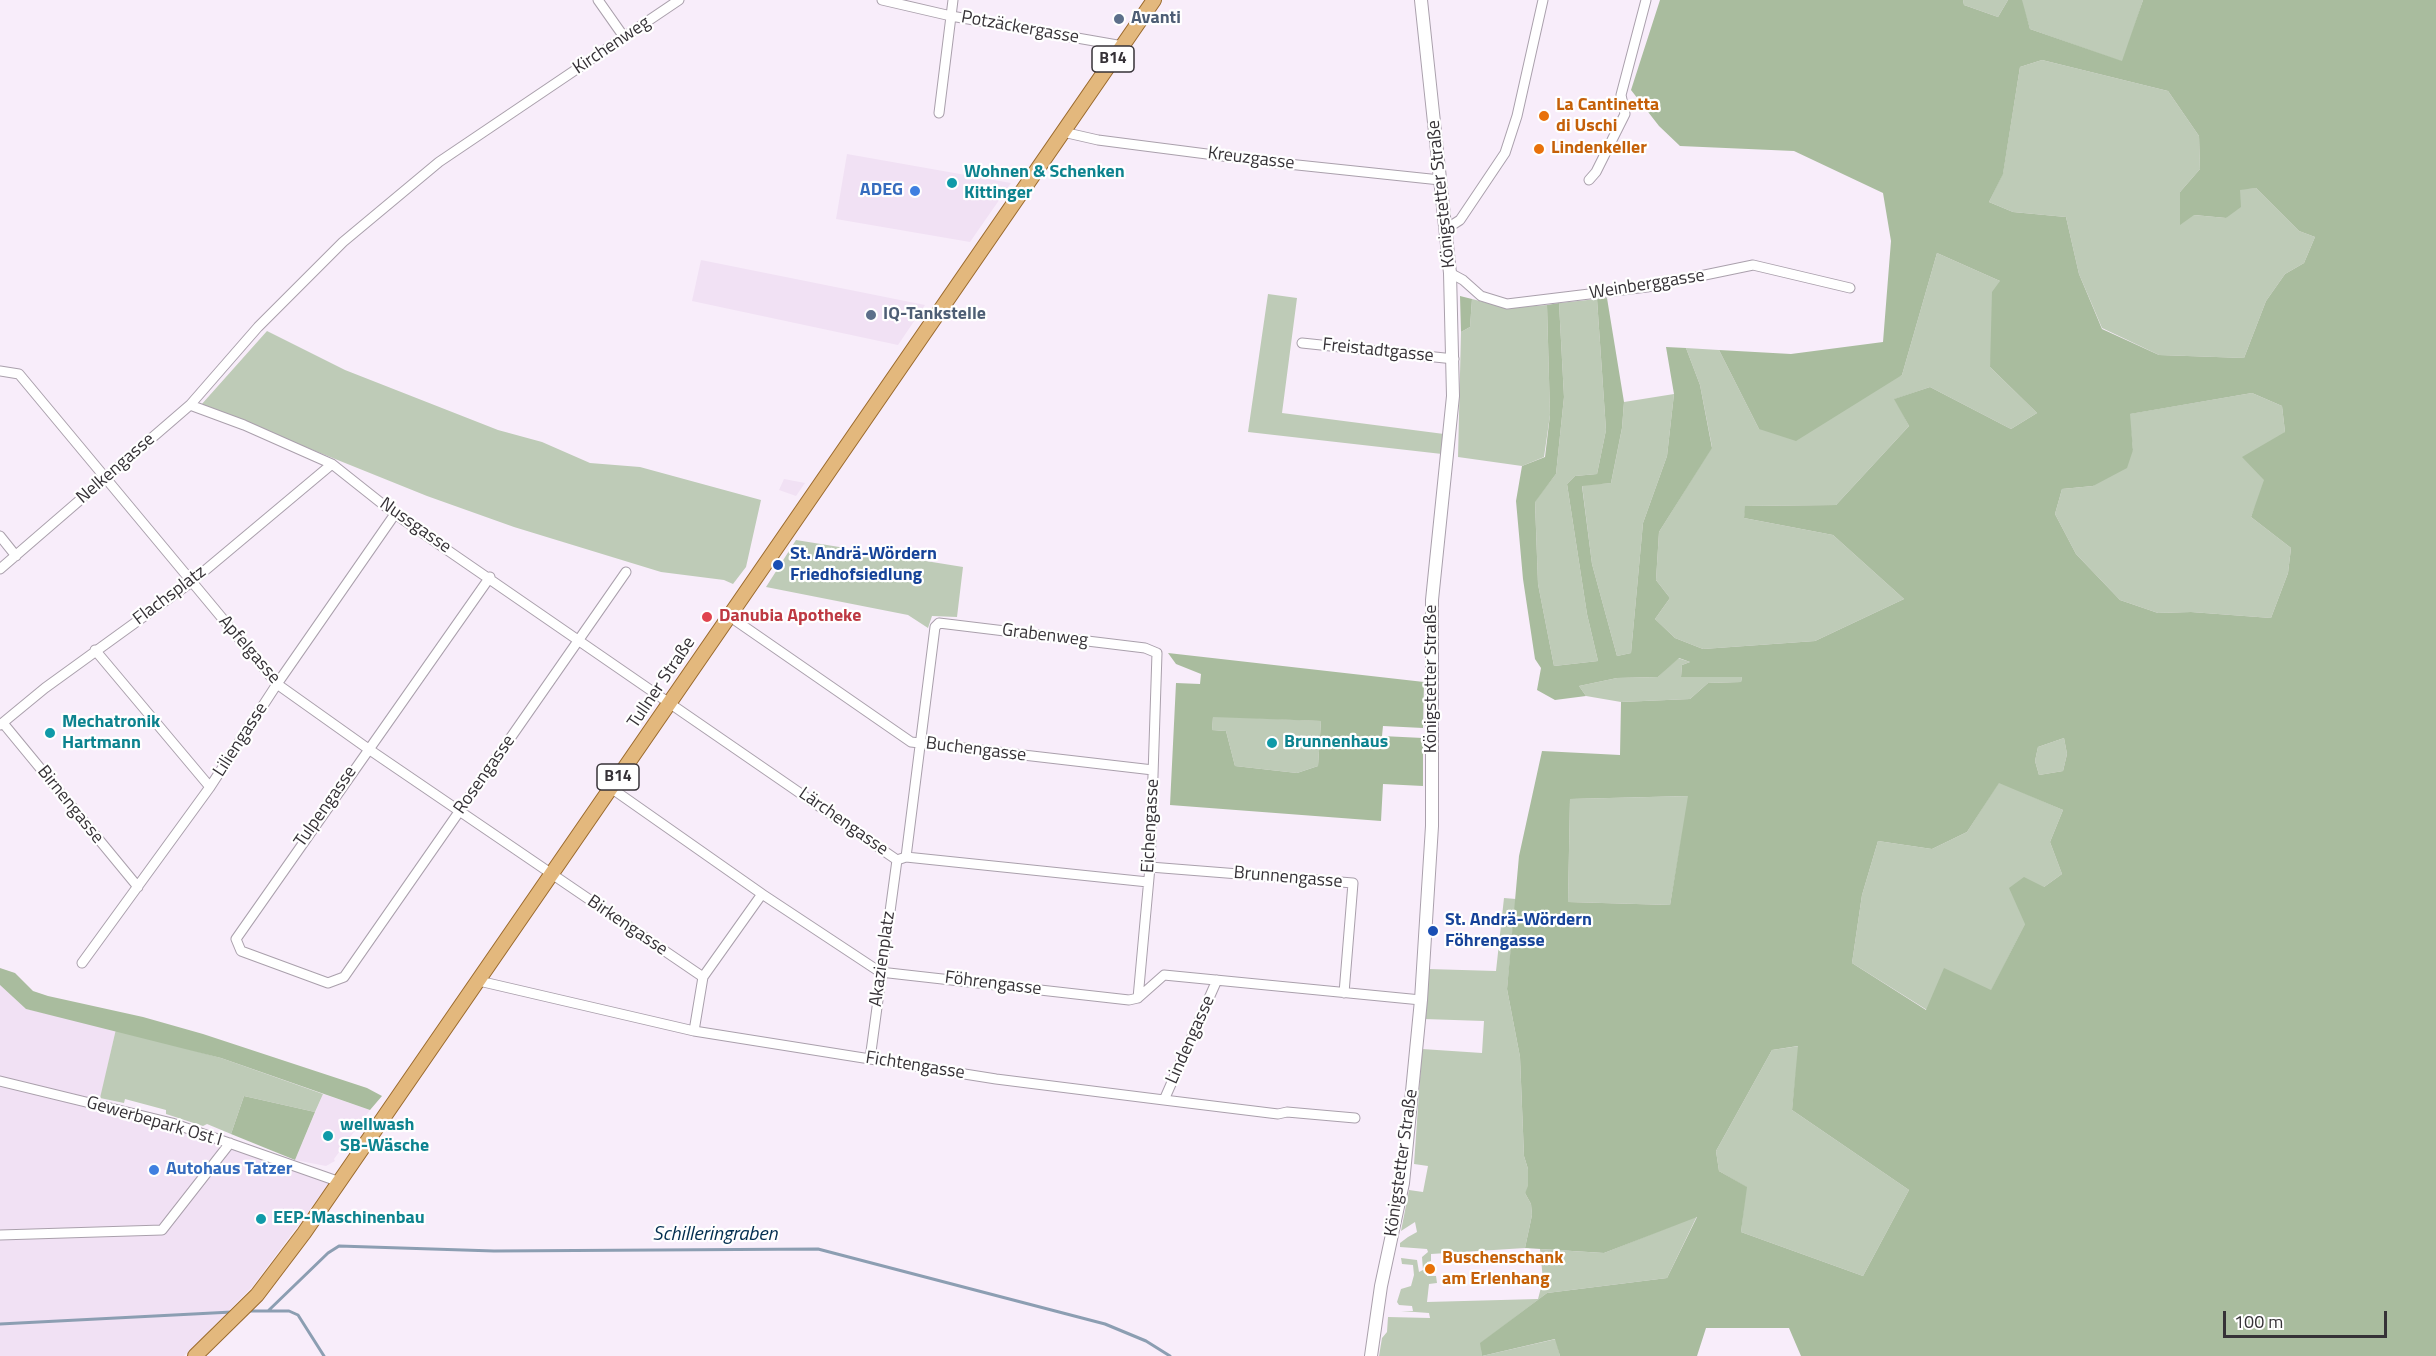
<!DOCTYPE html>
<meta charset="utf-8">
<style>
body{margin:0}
#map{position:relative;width:2436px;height:1356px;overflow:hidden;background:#f8edfa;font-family:"Titillium Web",sans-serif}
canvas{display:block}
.scale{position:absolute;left:2223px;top:1311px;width:164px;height:27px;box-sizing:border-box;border:3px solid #363237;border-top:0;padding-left:8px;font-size:18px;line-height:21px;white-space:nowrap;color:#363237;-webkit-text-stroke:4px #fff;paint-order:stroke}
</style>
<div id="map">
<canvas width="2436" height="1356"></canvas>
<div class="scale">100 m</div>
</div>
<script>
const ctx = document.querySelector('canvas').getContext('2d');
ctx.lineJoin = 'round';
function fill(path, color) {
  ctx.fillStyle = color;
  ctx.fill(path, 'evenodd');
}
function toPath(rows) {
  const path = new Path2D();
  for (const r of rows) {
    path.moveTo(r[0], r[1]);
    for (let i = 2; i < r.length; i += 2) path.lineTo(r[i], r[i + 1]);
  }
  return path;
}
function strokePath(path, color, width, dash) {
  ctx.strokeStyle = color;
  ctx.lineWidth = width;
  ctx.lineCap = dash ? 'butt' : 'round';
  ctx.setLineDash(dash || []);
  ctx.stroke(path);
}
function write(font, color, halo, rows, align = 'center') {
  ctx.font = font + ' "Titillium Web",sans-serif';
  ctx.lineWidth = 4.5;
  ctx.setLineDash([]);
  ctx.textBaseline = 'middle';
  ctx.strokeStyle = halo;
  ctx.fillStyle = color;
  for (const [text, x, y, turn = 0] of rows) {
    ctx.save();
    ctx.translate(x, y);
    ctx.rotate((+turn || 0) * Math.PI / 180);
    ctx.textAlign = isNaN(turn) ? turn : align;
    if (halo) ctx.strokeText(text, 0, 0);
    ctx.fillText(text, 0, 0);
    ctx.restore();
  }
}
fill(toPath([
 [847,154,1011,183,970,242,836,219],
 [701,260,925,305,898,345,692,301],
 [784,479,805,483,796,496,779,490],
 [0,985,26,1009,116,1029,100,1101,334,1177,253,1286,184,1356,0,1356],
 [323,1094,370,1110,334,1159,335,1161,326,1166,295,1160]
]), '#f1e1f4');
fill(toPath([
 [1963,0,2008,0,1998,17,1964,5],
 [2021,0,2143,0,2123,62,2030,29],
 [2042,60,2168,91,2199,136,2200,169,2180,192,2194,215,2226,218,2239,189,2256,188,2299,231,2315,237,2304,263,2285,274,2266,301,2244,358,2159,355,2102,328,2079,274,2066,217,2013,212,1989,202,2003,173,2020,67],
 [1937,253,2000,281,1990,367,2037,413,2011,429,1930,387,1895,399,1909,426,1836,505,1746,506,1744,518,1833,535,1904,599,1815,641,1703,649,1675,638,1655,619,1670,598,1656,580,1659,532,1712,447,1700,385,1686,348,1719,350,1759,429,1902,375],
 [1268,294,1297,298,1282,413,1444,434,1442,454,1248,432],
 [1472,299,1507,308,1547,305,1550,415,1544,457,1522,466,1458,457,1461,332,1470,327],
 [1597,299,1606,430,1597,474,1575,476,1567,484,1587,614,1598,661,1554,666,1538,584,1535,501,1556,474,1564,397,1559,303],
 [267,331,345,370,498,430,542,442,590,463,640,467,761,500,746,567,733,584,724,580,661,572,514,527,427,496,201,405],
 [2252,393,2282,406,2285,432,2251,517,2291,548,2288,573,2271,618,2191,612,2158,613,2120,600,2076,554,2055,514,2062,489,2093,486,2133,450,2129,414],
 [1674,394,1667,456,1643,523,1631,653,1617,656,1592,564,1582,485,1611,483,1622,428,1624,402],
 [796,540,963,567,957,617,932,616,928,628,908,615,766,587],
 [1678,658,1690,662,1682,665,1681,677,1742,677,1741,682,1708,683,1690,699,1621,702,1586,696,1579,686,1617,678,1658,677],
 [1213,716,1321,721,1318,766,1297,773,1235,766,1226,731,1212,730],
 [2064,738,2067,754,2063,771,2039,775,2035,761,2038,747],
 [1999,782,2063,810,2050,842,2062,874,2044,887,1991,991,1927,1010,1852,963,1862,895,1878,841,1932,849,1967,832],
 [1689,796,1670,905,1568,902,1570,799],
 [1504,898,1516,899,1507,989,1520,1057,1524,1156,1528,1169,1529,1187,1525,1193,1531,1204,1532,1215,1525,1248,1431,1254,1431,1261,1427,1262,1427,1276,1436,1276,1437,1283,1429,1284,1427,1302,1538,1299,1543,1280,1540,1249,1604,1253,1697,1216,1667,1278,1547,1293,1481,1343,1482,1356,1379,1356,1382,1338,1387,1332,1388,1317,1430,1318,1429,1313,1401,1311,1413,1311,1412,1306,1399,1305,1397,1302,1401,1289,1411,1286,1414,1275,1413,1265,1402,1264,1401,1258,1417,1260,1419,1272,1423,1270,1422,1257,1428,1252,1427,1249,1400,1247,1400,1243,1408,1237,1417,1232,1415,1222,1401,1231,1409,1190,1423,1192,1428,1166,1414,1164,1422,1049,1482,1053,1484,1021,1424,1019,1428,969,1496,971],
 [116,1029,221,1058,323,1094,315,1112,244,1096,231,1134,207,1124,203,1126,166,1114,166,1110,125,1099,124,1103,100,1098],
 [1799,1046,1792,1110,1909,1190,1863,1276,1741,1232,1746,1187,1719,1171,1716,1151,1772,1050],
 [1556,1339,1560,1356,1482,1356]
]), '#becbb7');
fill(toPath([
 [1660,0,1963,0,1964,5,1998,17,2008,0,2022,0,2030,29,2122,61,2143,0,2436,0,2436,1356,1801,1356,1789,1328,1706,1328,1697,1356,1560,1356,1555,1339,1482,1356,1480,1343,1547,1293,1667,1278,1697,1217,1604,1253,1525,1248,1532,1215,1531,1204,1525,1193,1528,1186,1528,1169,1524,1156,1520,1057,1507,989,1519,856,1542,751,1620,755,1621,702,1690,699,1708,683,1741,682,1742,677,1681,677,1682,665,1690,662,1679,658,1658,677,1617,678,1579,686,1586,696,1555,700,1537,690,1541,668,1535,659,1523,579,1516,501,1522,466,1545,457,1550,415,1547,305,1559,303,1564,397,1556,474,1535,502,1538,584,1554,666,1598,661,1587,614,1567,484,1575,476,1597,474,1606,430,1597,299,1607,298,1624,402,1622,428,1611,483,1582,486,1592,564,1617,656,1631,653,1643,523,1667,456,1674,394,1666,347,1686,348,1700,385,1712,448,1659,532,1656,580,1670,598,1655,619,1675,638,1703,649,1815,641,1904,599,1833,535,1744,518,1745,506,1836,505,1909,426,1894,399,1930,387,2011,429,2037,413,1990,367,1992,292,2000,281,1937,253,1902,375,1796,441,1759,429,1719,350,1791,354,1883,342,1891,241,1883,193,1794,151,1680,146,1659,126,1631,90],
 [2042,60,2168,91,2199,136,2200,169,2180,192,2180,225,2194,215,2226,218,2241,207,2240,190,2256,188,2299,231,2315,237,2304,263,2285,274,2266,301,2244,358,2159,355,2102,329,2079,274,2066,217,2013,212,1989,202,2003,174,2020,67],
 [2252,393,2282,406,2285,432,2242,457,2264,480,2251,517,2291,548,2288,573,2271,618,2191,612,2158,613,2120,600,2076,554,2055,514,2062,489,2093,486,2127,468,2133,450,2130,414],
 [2064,738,2067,754,2063,771,2039,775,2035,761,2038,747],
 [1999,783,2063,810,2050,842,2062,874,2044,887,2024,877,2009,888,2025,924,1991,990,1944,968,1926,1010,1852,963,1862,895,1878,841,1932,849,1967,832],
 [1688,796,1670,905,1568,902,1570,799],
 [1798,1046,1792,1110,1909,1190,1863,1276,1741,1232,1747,1187,1719,1171,1716,1151,1772,1050],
 [1460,296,1472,299,1470,327,1461,332],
 [1168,653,1424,682,1423,728,1383,726,1382,736,1423,738,1423,786,1383,784,1381,821,1170,805,1176,683,1200,684,1201,674,1176,664],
 [1213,717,1321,721,1318,766,1297,773,1235,766,1226,731,1212,730],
 [0,968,15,973,33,991,48,996,143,1017,203,1034,367,1088,382,1096,370,1110,221,1058,26,1009,0,985],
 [244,1096,315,1112,295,1160,231,1134]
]), '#a9bc9e');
strokePath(toPath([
 [248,1311,289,1311,298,1315,324,1356],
 [268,1311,328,1253,339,1246,494,1251,818,1249,1105,1324,1146,1341,1170,1356],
 [0,1324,232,1312]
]), '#8c9eb2', 3);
const street = toPath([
 [598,0,624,37],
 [882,0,951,16,1123,46],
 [939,113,953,0],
 [1063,132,1098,140,1269,162,1440,180],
 [1589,180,1596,172,1625,114,1621,95,1646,0],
 [1446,229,1460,220,1505,153,1517,116,1543,0],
 [1450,273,1463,280,1481,296,1507,304,1647,287,1753,265,1850,288],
 [1302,343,1454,359],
 [0,371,19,374,277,684,367,748,703,977],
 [190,405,244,425,332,464,395,514,897,860,906,857,1148,882],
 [0,536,16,556],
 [0,569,190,405,258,327,343,242,439,162,679,0],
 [490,577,236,939,241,951,328,983,344,977,626,572],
 [729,616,911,742,1153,770],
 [95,650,210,787],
 [3,723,138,887],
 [0,725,45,688,190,583,332,464],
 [611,788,762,894,880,972,1129,1000,1138,998,1164,975,1421,1000],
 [906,857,935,627,939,623,1145,648,1157,653,1150,867,1138,998],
 [1150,867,1353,883,1344,993],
 [82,963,210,787,277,684,395,514],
 [479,981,694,1031,870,1059,996,1079,1164,1100,1278,1114,1287,1112,1355,1118],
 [694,1031,703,977,762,894],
 [870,1059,897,860],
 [0,1081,172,1123,340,1182],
 [1164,1100,1217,980],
 [0,1235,162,1230,230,1143]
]);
const secondary = toPath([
 [1371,1356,1381,1286,1403,1183,1421,1000,1432,826,1432,600,1453,396,1450,273,1421,0]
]);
const primary = toPath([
 [195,1356,257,1295,304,1233,1154,0]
]);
strokePath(street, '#aaa0ac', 11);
strokePath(secondary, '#aaa0ac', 14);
strokePath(primary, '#9b6a2d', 16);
strokePath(street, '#fff', 9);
strokePath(secondary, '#fff', 12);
strokePath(primary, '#e3b87d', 14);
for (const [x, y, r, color] of [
 [1119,19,6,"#5c6f8a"],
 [1544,116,6,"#e8710a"],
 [1539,149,6,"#e8710a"],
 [952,183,6,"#0f9aa8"],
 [915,191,6,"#3f7fe0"],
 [871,315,6,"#5c6f8a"],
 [778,565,6,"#1a4fb4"],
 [707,617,6,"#e0444e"],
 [50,733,6,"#0f9aa8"],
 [1272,743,6,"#0f9aa8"],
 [1433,931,6,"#1a4fb4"],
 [328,1136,6,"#0f9aa8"],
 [154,1170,6,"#3f7fe0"],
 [261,1219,6,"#0f9aa8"],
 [1430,1269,6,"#e8710a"]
]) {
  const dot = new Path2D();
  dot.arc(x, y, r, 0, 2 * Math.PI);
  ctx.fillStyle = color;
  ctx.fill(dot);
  strokePath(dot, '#fff', 2);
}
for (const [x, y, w] of [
 [1113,59,42],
 [618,777,42]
]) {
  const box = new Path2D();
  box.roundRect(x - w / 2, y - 13, w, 26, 4.5);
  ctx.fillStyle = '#fff';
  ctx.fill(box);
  strokePath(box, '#363237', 1.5);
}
write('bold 16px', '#363237', null, [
 ["B14",1113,59],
 ["B14",618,777]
]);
write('bold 18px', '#4e5e75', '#fff', [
 ["Avanti",1131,19],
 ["IQ-Tankstelle",883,315]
], 'left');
write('18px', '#363237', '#fff', [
 ["Potzäckergasse",1020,28,10],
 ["Kirchenweg",612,46,-34],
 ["Kreuzgasse",1251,159,7],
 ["Königstetter Straße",1442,194,-96],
 ["Weinberggasse",1647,285,-9],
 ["Freistadtgasse",1378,351,6],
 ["Nelkengasse",116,469,-41],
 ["Nussgasse",415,526,35],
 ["Flachsplatz",170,596,-37],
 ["Grabenweg",1045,636,7],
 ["Apfelgasse",249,650,49],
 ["Königstetter Straße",1432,679,-90],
 ["Tullner Straße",662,683,-56],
 ["Liliengasse",241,740,-57],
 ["Buchengasse",976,750,7],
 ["Rosengasse",485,775,-55],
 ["Birnengasse",70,805,51],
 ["Tulpengasse",326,807,-55],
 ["Lärchengasse",843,822,35],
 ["Eichengasse",1151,826,-87],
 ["Brunnengasse",1288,878,5],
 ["Birkengasse",627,926,34],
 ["Akazienplatz",883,959,-82],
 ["Föhrengasse",993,984,7],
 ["Lindengasse",1191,1040,-66],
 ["Fichtengasse",915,1066,9],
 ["Gewerbepark Ost I",154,1122,16],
 ["Königstetter Straße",1402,1163,-82]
]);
write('bold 18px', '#c56008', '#fff', [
 ["La Cantinetta",1556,106],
 ["di Uschi",1556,127],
 ["Lindenkeller",1551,149],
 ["Buschenschank",1442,1259],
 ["am Erlenhang",1442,1280]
], 'left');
write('bold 18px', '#0d838f', '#fff', [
 ["Wohnen & Schenken",964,173],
 ["Kittinger",964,194],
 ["Mechatronik",62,723],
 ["Hartmann",62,744],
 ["Brunnenhaus",1284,743],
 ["wellwash",340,1126],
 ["SB-Wäsche",340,1147],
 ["EEP-Maschinenbau",273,1219]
], 'left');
write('bold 18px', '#366cbe', '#fff', [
 ["ADEG",903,191],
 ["Autohaus Tatzer",166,1170,"left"]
], 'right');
write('bold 18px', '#164399', '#fff', [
 ["St. Andrä-Wördern",790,555],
 ["Friedhofsiedlung",790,576],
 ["St. Andrä-Wördern",1445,921],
 ["Föhrengasse",1445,942]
], 'left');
write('bold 18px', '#be3a42', '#fff', [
 ["Danubia Apotheke",719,617]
], 'left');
write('italic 20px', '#022d4f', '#fff', [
 ["Schilleringraben",715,1235]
]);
</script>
